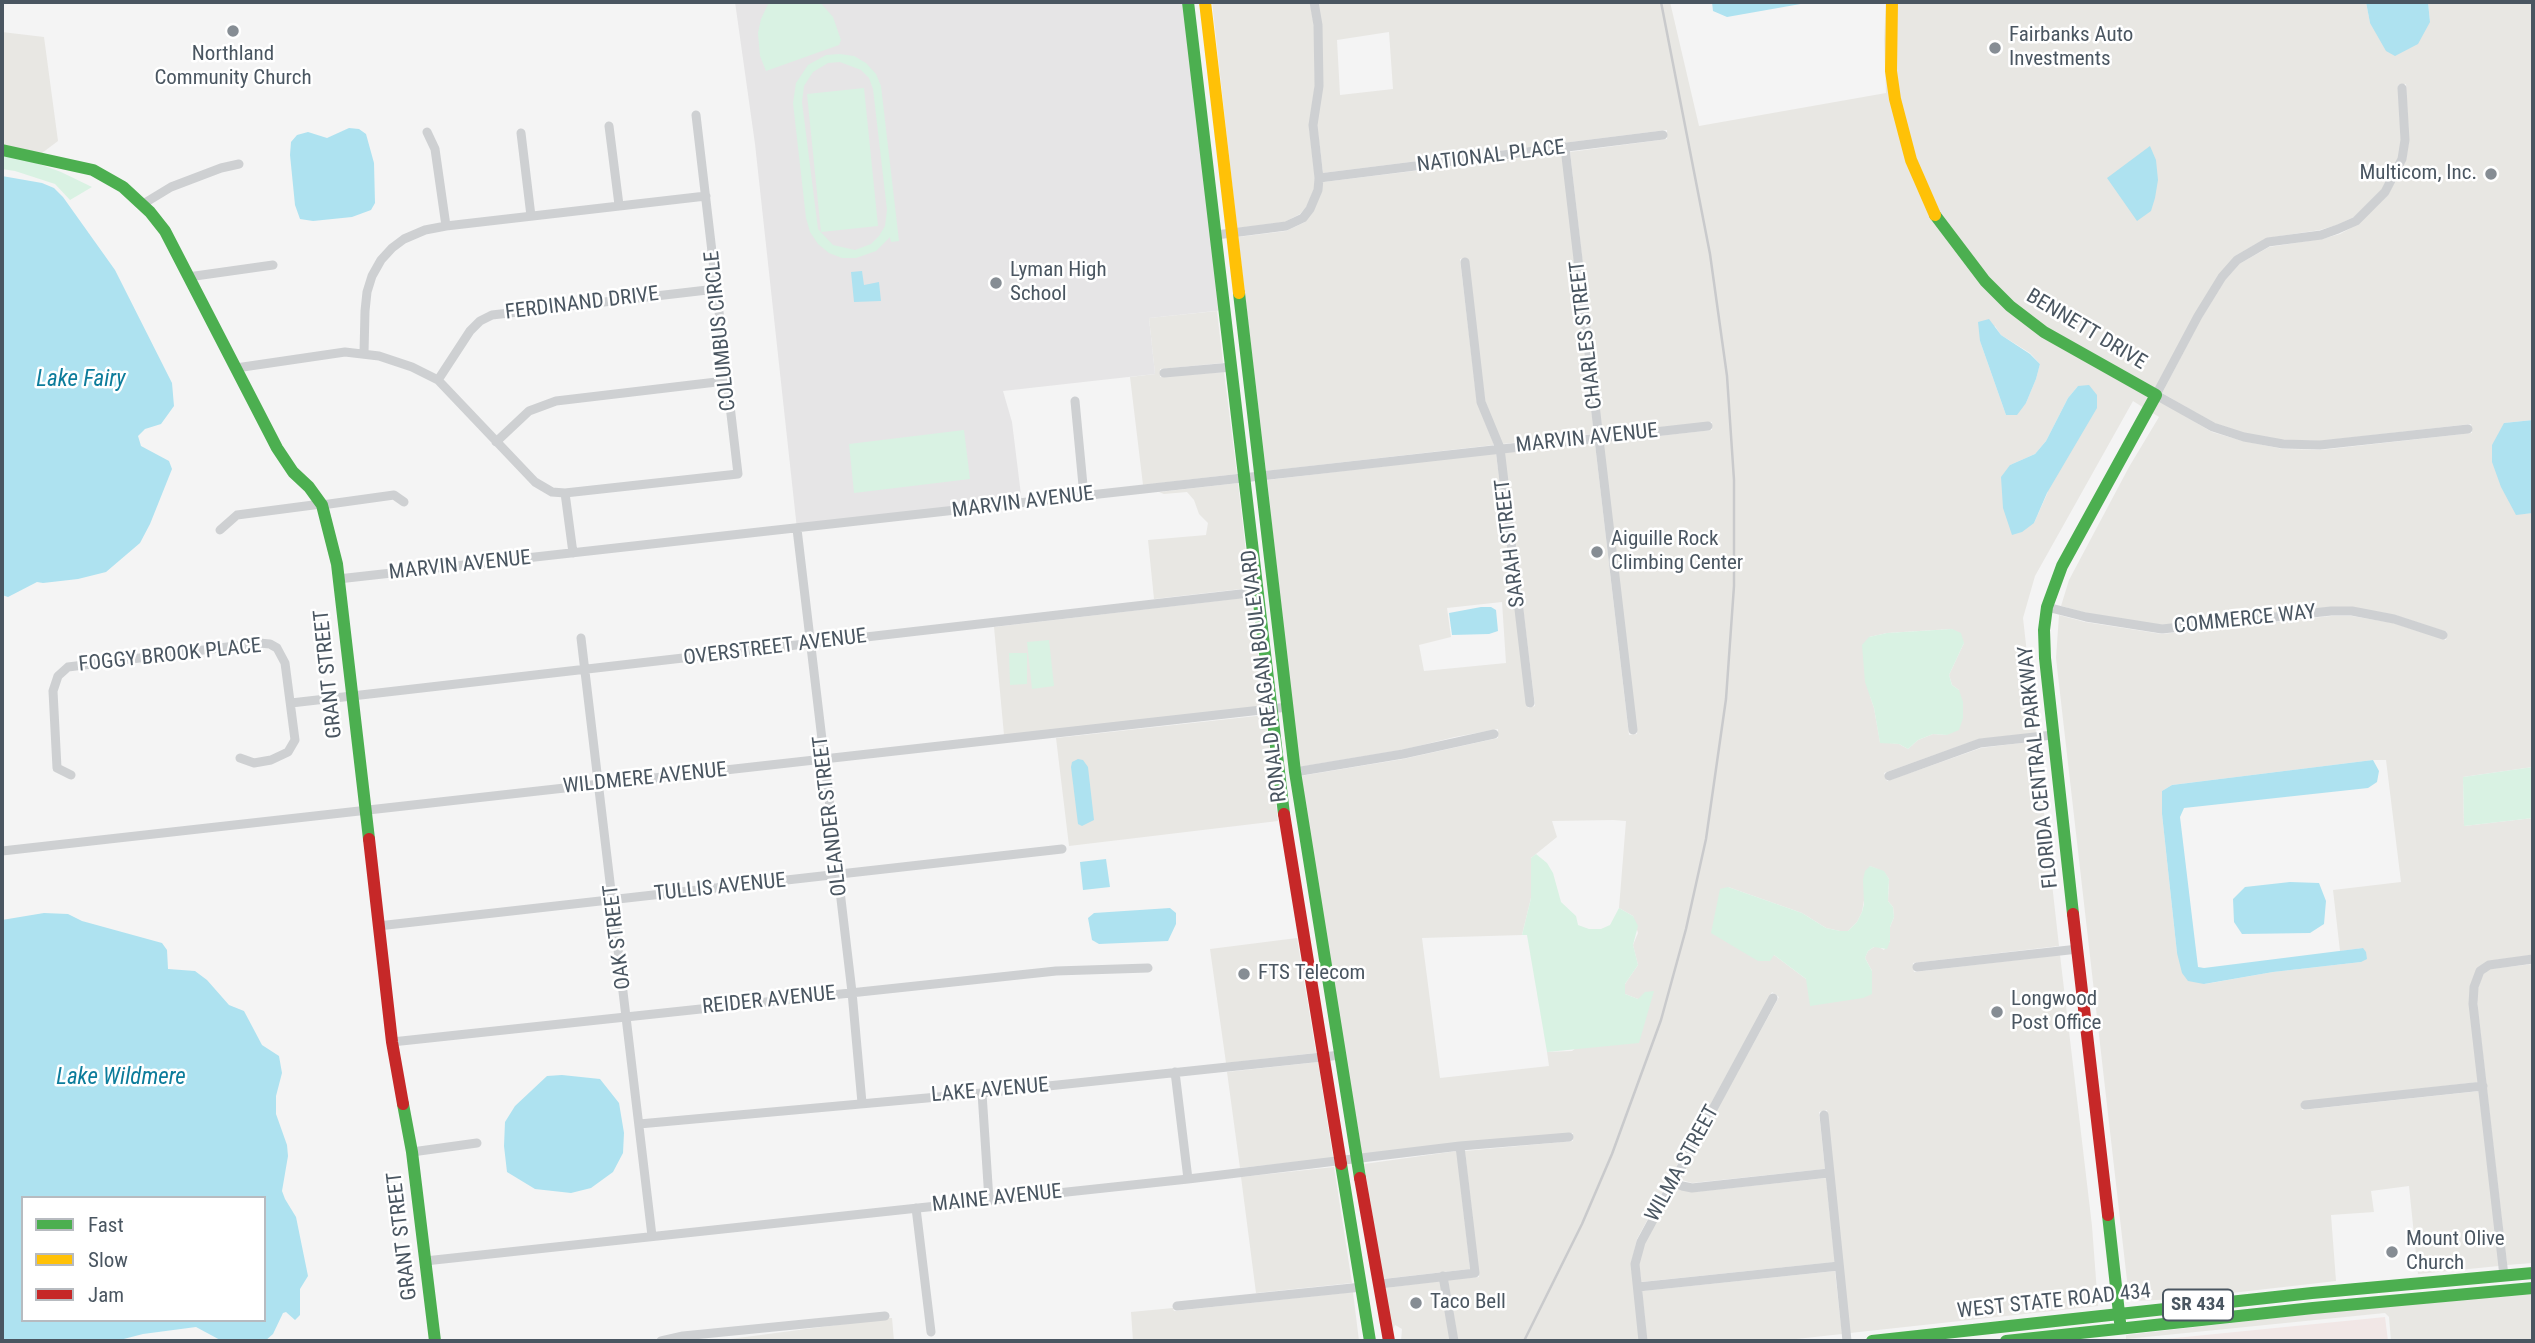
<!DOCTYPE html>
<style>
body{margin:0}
#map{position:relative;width:2535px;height:1343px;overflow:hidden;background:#f4f4f4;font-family:"Roboto Condensed",sans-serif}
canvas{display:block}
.frame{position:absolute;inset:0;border:4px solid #4a5661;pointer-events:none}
.legend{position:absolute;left:21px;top:1196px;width:245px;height:126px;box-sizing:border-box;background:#fff;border:2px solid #b7bbc0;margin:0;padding:9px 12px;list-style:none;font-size:21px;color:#4a5661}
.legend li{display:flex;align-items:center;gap:14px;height:35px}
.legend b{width:35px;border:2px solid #b7bbc0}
</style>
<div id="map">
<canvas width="2535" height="1343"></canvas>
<div class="frame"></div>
<ul class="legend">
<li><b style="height:9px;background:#4caf50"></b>Fast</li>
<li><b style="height:9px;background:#ffc107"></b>Slow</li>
<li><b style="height:9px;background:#c62828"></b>Jam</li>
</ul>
</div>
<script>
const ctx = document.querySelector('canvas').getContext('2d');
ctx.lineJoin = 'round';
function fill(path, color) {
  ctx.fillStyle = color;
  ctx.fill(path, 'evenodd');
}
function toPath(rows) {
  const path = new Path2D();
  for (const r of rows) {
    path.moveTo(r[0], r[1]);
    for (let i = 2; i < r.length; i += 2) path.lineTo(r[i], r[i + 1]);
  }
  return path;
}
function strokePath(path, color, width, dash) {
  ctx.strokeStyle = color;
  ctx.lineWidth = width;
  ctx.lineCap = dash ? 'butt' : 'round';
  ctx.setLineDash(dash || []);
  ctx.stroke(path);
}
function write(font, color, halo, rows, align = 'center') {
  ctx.font = font + ' "Roboto Condensed",sans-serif';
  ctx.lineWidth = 5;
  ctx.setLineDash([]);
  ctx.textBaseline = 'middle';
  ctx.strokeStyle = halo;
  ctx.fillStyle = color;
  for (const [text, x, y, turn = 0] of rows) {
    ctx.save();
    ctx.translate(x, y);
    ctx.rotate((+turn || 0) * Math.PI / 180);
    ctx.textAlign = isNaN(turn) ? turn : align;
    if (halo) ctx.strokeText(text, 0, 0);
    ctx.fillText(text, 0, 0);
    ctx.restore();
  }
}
fill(toPath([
 [1212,2,1310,2,1314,26,1315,85,1309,126,1315,178,1314,189,1307,206,1300,214,1285,222,1237,228],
 [1317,2,1670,2,1699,126,1886,93,1884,39,1886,2,1907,161,1982,284,2151,396,2144,408,2133,401,2035,576,2023,618,2036,733,1979,739,1884,773,1887,781,1981,748,2036,741,2059,946,1913,963,1914,972,2060,955,2092,1226,2098,1306,1850,1333,1827,1110,1819,1112,1825,1169,1692,1183,1679,1179,1779,997,1772,992,1637,1239,1631,1264,1640,1341,1458,1341,1448,1280,1479,1277,1465,1151,1573,1141,1573,1133,1464,1142,1362,1155,1300,776,1403,759,1498,738,1498,729,1455,737,1402,750,1299,767,1267,480,1496,453,1528,708,1535,706,1504,452,1595,443,1629,735,1637,734,1603,442,1712,430,1712,422,1602,433,1570,152,1667,139,1667,130,1323,173,1317,125],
 [1389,32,1393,89,1340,95,1337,40],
 [1995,326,2001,335,2030,353,2040,364,2036,379,2026,403,2006,415,1980,341],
 [2078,386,2047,494,2034,523,2010,465,2035,454,2046,441,2068,398],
 [1502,602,1506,663,1424,671,1419,645,1451,637,1447,608],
 [1952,629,1964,643,1949,675,1952,685,1959,690,1947,735,1933,734,1918,740,1908,749,1899,744,1880,742,1874,708,1870,696,1869,637,1887,633],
 [1613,820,1626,821,1619,908,1633,916,1638,933,1633,945,1638,965,1625,984,1624,990,1625,994,1638,999,1572,1051,1547,1052,1549,1066,1440,1078,1422,938,1522,935,1531,898,1531,858,1557,837,1552,821],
 [1870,866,1884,872,1889,879,1888,901,1893,907,1894,917,1890,927,1890,941,1884,950,1877,946,1874,947,1868,951,1865,958,1872,971,1872,994,1806,979,1774,955,1728,887,1802,913,1826,928,1840,931,1848,931,1857,922,1862,912],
 [1896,2,2366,2,2370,23,2430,22,2428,2,2533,2,2533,420,2504,423,2516,514,2533,513,2533,767,2463,777,2464,826,2533,818,2533,955,2488,961,2477,969,2479,1082,2301,1102,2302,1110,2480,1091,2499,1266,2418,1274,2409,1186,2371,1191,2374,1212,2331,1215,2336,1281,2179,1299,2134,1301,2129,1298,2056,658,2059,615,2085,622,2162,634,2331,616,2352,616,2393,623,2446,640,2447,632,2395,615,2352,607,2331,607,2162,625,2086,613,2061,606,2069,580,2129,467,2159,417,2151,412,2158,400,2212,432,2243,441,2283,449,2321,450,2472,433,2471,424,2320,441,2283,440,2244,433,2214,423,2162,393,2201,319,2225,280,2239,264,2269,247,2321,239,2340,234,2358,224,2388,195,2406,160,2409,140,2406,84,2398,85,2401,140,2399,158,2382,189,2354,217,2337,225,2320,230,2267,238,2235,256,2155,389,2046,328,2012,302,1953,236,1929,194,1906,130,1895,71],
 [2373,760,2386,760,2401,882,2333,890,2340,951,2363,948,2361,962,2273,972,2205,984,2177,953,2162,814,2162,791,2172,785],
 [2,32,44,37,58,141,42,153,2,145],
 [1562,153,1594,434,1502,444,1485,401,1467,258,1460,259,1477,402,1494,445,1266,471,1238,237,1286,231,1305,222,1323,182],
 [1217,311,1223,363,1160,369,1160,377,1224,372,1237,474,1143,485,1130,377,1155,374,1149,318],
 [1238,483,1250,588,1154,599,1148,540,1206,535,1208,523,1199,514,1194,500,1187,492,1164,494,1159,492],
 [1251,597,1264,706,1004,735,994,627],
 [1265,715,1278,821,1069,846,1056,738],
 [1297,938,1316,1053,1226,1063,1210,949],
 [2533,964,2533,1263,2507,1265,2477,1004,2478,988,2483,974,2490,969],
 [1318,1062,1333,1158,1240,1168,1227,1072],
 [1457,1151,1470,1269,1383,1279,1364,1164],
 [1334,1167,1352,1283,1256,1293,1241,1177],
 [1826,1178,1835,1262,1641,1282,1639,1264,1644,1244,1675,1187,1693,1192],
 [1835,1271,1842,1334,1778,1341,1647,1341,1642,1291],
 [1440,1281,1450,1341,1401,1341,1402,1329,1395,1325,1392,1332,1385,1288],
 [1353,1292,1359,1341,1133,1341,1131,1312,1173,1308,1174,1311],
 [2533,1294,2533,1341,2391,1341,2389,1317,2385,1313,2126,1339,2126,1335,2336,1311],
 [890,1318,892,1318,894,1341,715,1341]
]), '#e8e7e3');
fill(toPath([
 [735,2,1188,2,1225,310,1149,318,1155,374,1003,391,1012,422,1022,503,797,529,755,144]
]), '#e6e5e6');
fill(toPath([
 [2385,1317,2388,1341,2145,1341]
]), '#f1e7e6');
fill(toPath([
 [769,2,820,2,833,17,841,40,839,45,766,71,760,56,758,33,761,19],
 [840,54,854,56,866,63,876,74,881,86,899,241,891,242,890,237,876,251,856,258,842,258,829,253,818,244,810,232,806,218,793,103,796,83,808,65,826,55],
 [840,62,861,70,869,78,873,89,887,210,885,226,879,236,871,244,855,250,833,245,818,229,802,102,804,86,813,72,828,63],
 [864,88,878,226,821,232,807,94],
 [2,155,23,158,61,172,92,187,70,200,55,184,15,171,2,169],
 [964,430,970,479,854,493,849,444],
 [1952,629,1961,633,1964,643,1949,675,1952,685,1959,690,1963,702,1963,718,1959,730,1947,735,1933,734,1918,740,1908,749,1899,744,1880,743,1874,708,1865,682,1862,645,1869,637,1887,633],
 [1049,640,1054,686,1032,689,1027,642],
 [1009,653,1027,653,1027,684,1010,685],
 [2533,767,2533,818,2464,826,2463,777],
 [1536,854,1547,863,1553,873,1561,902,1576,916,1578,925,1589,929,1601,929,1610,925,1619,908,1633,916,1638,926,1633,945,1638,965,1625,984,1625,994,1638,999,1645,992,1654,991,1639,1043,1547,1052,1527,935,1522,935,1531,898,1531,858],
 [1870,866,1884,871,1889,879,1888,901,1893,907,1894,917,1890,927,1890,941,1887,949,1874,947,1868,951,1865,958,1872,971,1872,994,1863,998,1810,1006,1806,979,1774,955,1770,961,1758,961,1711,933,1720,889,1728,887,1802,913,1826,928,1840,931,1848,931,1857,922,1862,912,1864,904,1863,880,1865,871]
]), '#d9f2e3');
fill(toPath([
 [1712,2,1812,2,1727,17,1713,11],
 [2366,2,2428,2,2430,22,2418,44,2395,56,2386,51,2370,23],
 [349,128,359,129,366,134,374,163,375,203,371,210,352,217,313,221,300,219,295,205,290,155,291,142,297,135,308,132,327,138],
 [2150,146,2156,160,2158,180,2155,198,2151,211,2137,221,2107,178],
 [2,176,42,183,54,188,63,197,115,270,172,383,174,406,161,424,145,429,138,436,141,446,169,461,172,469,150,524,140,543,106,572,78,579,43,583,37,582,8,597,2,595],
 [862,271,864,285,879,282,881,301,854,302,851,272],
 [1989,319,2001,335,2030,354,2040,364,2036,379,2026,403,2017,415,2006,415,1980,341,1978,322],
 [2089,385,2097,395,2097,408,2047,493,2034,523,2022,532,2012,535,2003,508,2001,477,2010,465,2035,454,2046,441,2068,398,2078,386],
 [2533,420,2533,513,2516,515,2501,487,2492,462,2492,445,2504,423],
 [1481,607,1491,607,1496,610,1498,631,1489,634,1452,635,1449,613],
 [1078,759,1083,760,1088,767,1094,820,1082,826,1078,824,1071,767,1072,762],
 [2373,760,2379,771,2377,782,2368,788,2184,808,2180,817,2198,967,2204,968,2363,948,2366,952,2367,959,2361,962,2273,972,2204,984,2188,981,2182,973,2177,953,2162,814,2162,791,2172,785],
 [1106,859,1110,887,1083,890,1080,862],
 [2290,882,2319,883,2326,901,2324,924,2310,933,2242,934,2234,922,2233,899,2245,887],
 [1170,908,1176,913,1176,924,1168,941,1099,944,1092,940,1088,918,1094,913],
 [44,913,68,914,82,921,162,943,167,950,168,969,195,971,207,980,229,1005,244,1011,262,1045,279,1056,282,1073,276,1096,276,1114,287,1145,288,1156,282,1191,285,1199,296,1217,308,1276,300,1289,300,1315,295,1320,286,1312,283,1313,273,1334,265,1341,222,1341,196,1327,143,1334,116,1341,2,1341,2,920],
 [23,1198,264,1198,264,1320,23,1320],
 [562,1075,600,1079,619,1103,624,1133,623,1153,613,1172,591,1188,571,1193,535,1189,507,1172,504,1146,505,1122,515,1106,547,1076]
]), '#aee2f0');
strokePath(toPath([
 [2402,88,2405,140,2402,159,2385,192,2356,221,2338,229,2321,235,2268,242,2237,260,2222,277,2198,316,2156,395,2213,427,2244,437,2283,444,2320,445,2468,429],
 [609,126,619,205],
 [427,132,435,149,446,226],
 [521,133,531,216],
 [1565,148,1633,730],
 [1319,178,1663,135],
 [143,204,171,187,221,168,239,164],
 [1216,235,1286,226,1303,218,1310,209,1318,190,1319,178,1313,125,1319,86,1318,25,1314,2],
 [1465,262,1481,402,1500,448,1530,703],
 [188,277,273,265],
 [364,353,365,311,367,292,372,276,381,260,392,248,404,239,425,230,446,226,706,196],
 [236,368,345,352,379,356,412,367,438,380,535,482,552,492,565,493,738,474,696,115],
 [1164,373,1232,367],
 [438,380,470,331,480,321,492,315,716,289],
 [1075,401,1084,496],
 [496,442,529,411,556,401,725,381],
 [565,493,573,553],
 [322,505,394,495,404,502],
 [797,529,852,992,862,1103],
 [220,530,237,515,321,504],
 [338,579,1708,426],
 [2047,607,2086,617,2162,629,2331,611,2352,611,2394,619,2443,635],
 [581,638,652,1236],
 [291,703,1258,592],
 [1295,772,1403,754,1494,734],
 [71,775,57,768,53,691,58,676,68,667,259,643,270,644,277,648,285,663,295,740,288,752,271,760,254,763,240,758],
 [1889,776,1980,743,2053,735],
 [2,851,1288,707],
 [378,926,1062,849],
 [1917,967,2078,949],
 [392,1042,1056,971,1148,968],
 [1175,1072,1188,1179],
 [982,1093,989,1200],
 [2305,1105,2483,1086],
 [1824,1115,1847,1341],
 [639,1124,982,1093,1341,1055],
 [412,1152,477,1143],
 [1674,1181,1682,1186,1692,1188,1829,1173],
 [916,1208,931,1332],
 [425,1261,1188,1179,1460,1146,1569,1137],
 [1443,1276,1454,1341],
 [2504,1276,2473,1004,2474,987,2480,971,2489,965,2533,959],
 [1380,1284,1475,1273,1460,1146],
 [1638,1287,1839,1266],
 [1177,1306,1362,1287],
 [661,1341,683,1336,885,1316],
 [1643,1341,1635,1264,1641,1242,1773,998]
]), '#ced0d2', 9);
strokePath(toPath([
 [1188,2,1284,814],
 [2,150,93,170,123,187,150,212,165,231,277,448,293,472,309,487,322,505,337,564,369,839],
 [1935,215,1985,281,2010,306,2044,332,2156,395,2062,566,2047,607,2044,630,2045,658,2073,914],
 [1239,293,1295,772,1360,1178],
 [403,1104,412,1152,435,1341],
 [1341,1164,1370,1341],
 [2108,1215,2120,1322],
 [1872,1341,2312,1293,2533,1273],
 [2006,1341,2313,1308,2533,1288]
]), '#4caf50', 12);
strokePath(toPath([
 [1205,2,1239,293],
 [1892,2,1891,71,1895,99,1911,160,1935,215]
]), '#ffc107', 12);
strokePath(toPath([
 [1284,814,1341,1164],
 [369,839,392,1042,403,1104],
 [2073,914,2108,1215],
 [1360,1178,1389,1341]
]), '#c62828', 12);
strokePath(toPath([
 [1524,1341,1582,1224,1612,1154,1661,1020,1686,929,1706,839,1726,699,1734,586,1734,480,1727,376,1710,254,1661,2]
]), '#c9cacc', 2.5);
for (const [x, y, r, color] of [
 [233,31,7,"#868d94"],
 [1995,48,7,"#868d94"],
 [2491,174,7,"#868d94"],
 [996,283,7,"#868d94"],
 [1597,552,7,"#868d94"],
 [1244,974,7,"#868d94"],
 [1997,1012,7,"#868d94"],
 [2392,1252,7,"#868d94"],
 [1416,1303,7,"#868d94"]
]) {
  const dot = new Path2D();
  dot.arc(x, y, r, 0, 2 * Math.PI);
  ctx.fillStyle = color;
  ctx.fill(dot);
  strokePath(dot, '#fff', 2.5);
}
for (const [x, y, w] of [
 [2198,1305,70]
]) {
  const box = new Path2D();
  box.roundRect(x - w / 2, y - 15.5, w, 31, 5);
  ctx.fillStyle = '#fff';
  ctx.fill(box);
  strokePath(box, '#4a5661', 2);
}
write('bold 19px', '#4a5661', null, [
 ["SR 434",2198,1305]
]);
write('21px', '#4a5661', '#fff', [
 ["Fairbanks Auto",2009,36],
 ["Investments",2009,60],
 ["Northland",233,55,"center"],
 ["Community Church",233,79,"center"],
 ["Multicom, Inc.",2477,174,"right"],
 ["Lyman High",1010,271],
 ["School",1010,295],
 ["Aiguille Rock",1611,540],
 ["Climbing Center",1611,564],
 ["FTS Telecom",1258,974],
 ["Longwood",2011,1000],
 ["Post Office",2011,1024],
 ["Mount Olive",2406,1240],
 ["Church",2406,1264],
 ["Taco Bell",1430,1303]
], 'left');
write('21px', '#4a5661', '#fff', [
 ["NATIONAL PLACE",1491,157,-7],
 ["FERDINAND DRIVE",582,304,-7],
 ["BENNETT DRIVE",2086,330,31],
 ["COLUMBUS CIRCLE",721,331,-96],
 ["CHARLES STREET",1587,335,-97],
 ["MARVIN AVENUE",1587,439,-6],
 ["MARVIN AVENUE",1023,503,-7],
 ["SARAH STREET",1511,543,-97],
 ["MARVIN AVENUE",460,566,-6],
 ["COMMERCE WAY",2245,620,-6],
 ["OVERSTREET AVENUE",775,648,-7],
 ["FOGGY BROOK PLACE",170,656,-6],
 ["GRANT STREET",329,674,-96],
 ["RONALD REAGAN BOULEVARD",1265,676,-97],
 ["FLORIDA CENTRAL PARKWAY",2039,767,-96],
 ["WILDMERE AVENUE",645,779,-6],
 ["OLEANDER STREET",831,816,-97],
 ["TULLIS AVENUE",720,888,-6],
 ["OAK STREET",618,937,-97],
 ["REIDER AVENUE",769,1001,-6],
 ["LAKE AVENUE",990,1091,-5],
 ["WILMA STREET",1683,1164,-61],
 ["MAINE AVENUE",997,1199,-6],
 ["GRANT STREET",403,1236,-97],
 ["WEST STATE ROAD 434",2054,1302,-6]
]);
write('italic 23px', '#0c7c9b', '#fff', [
 ["Lake Fairy",81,380],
 ["Lake Wildmere",121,1078]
]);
</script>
